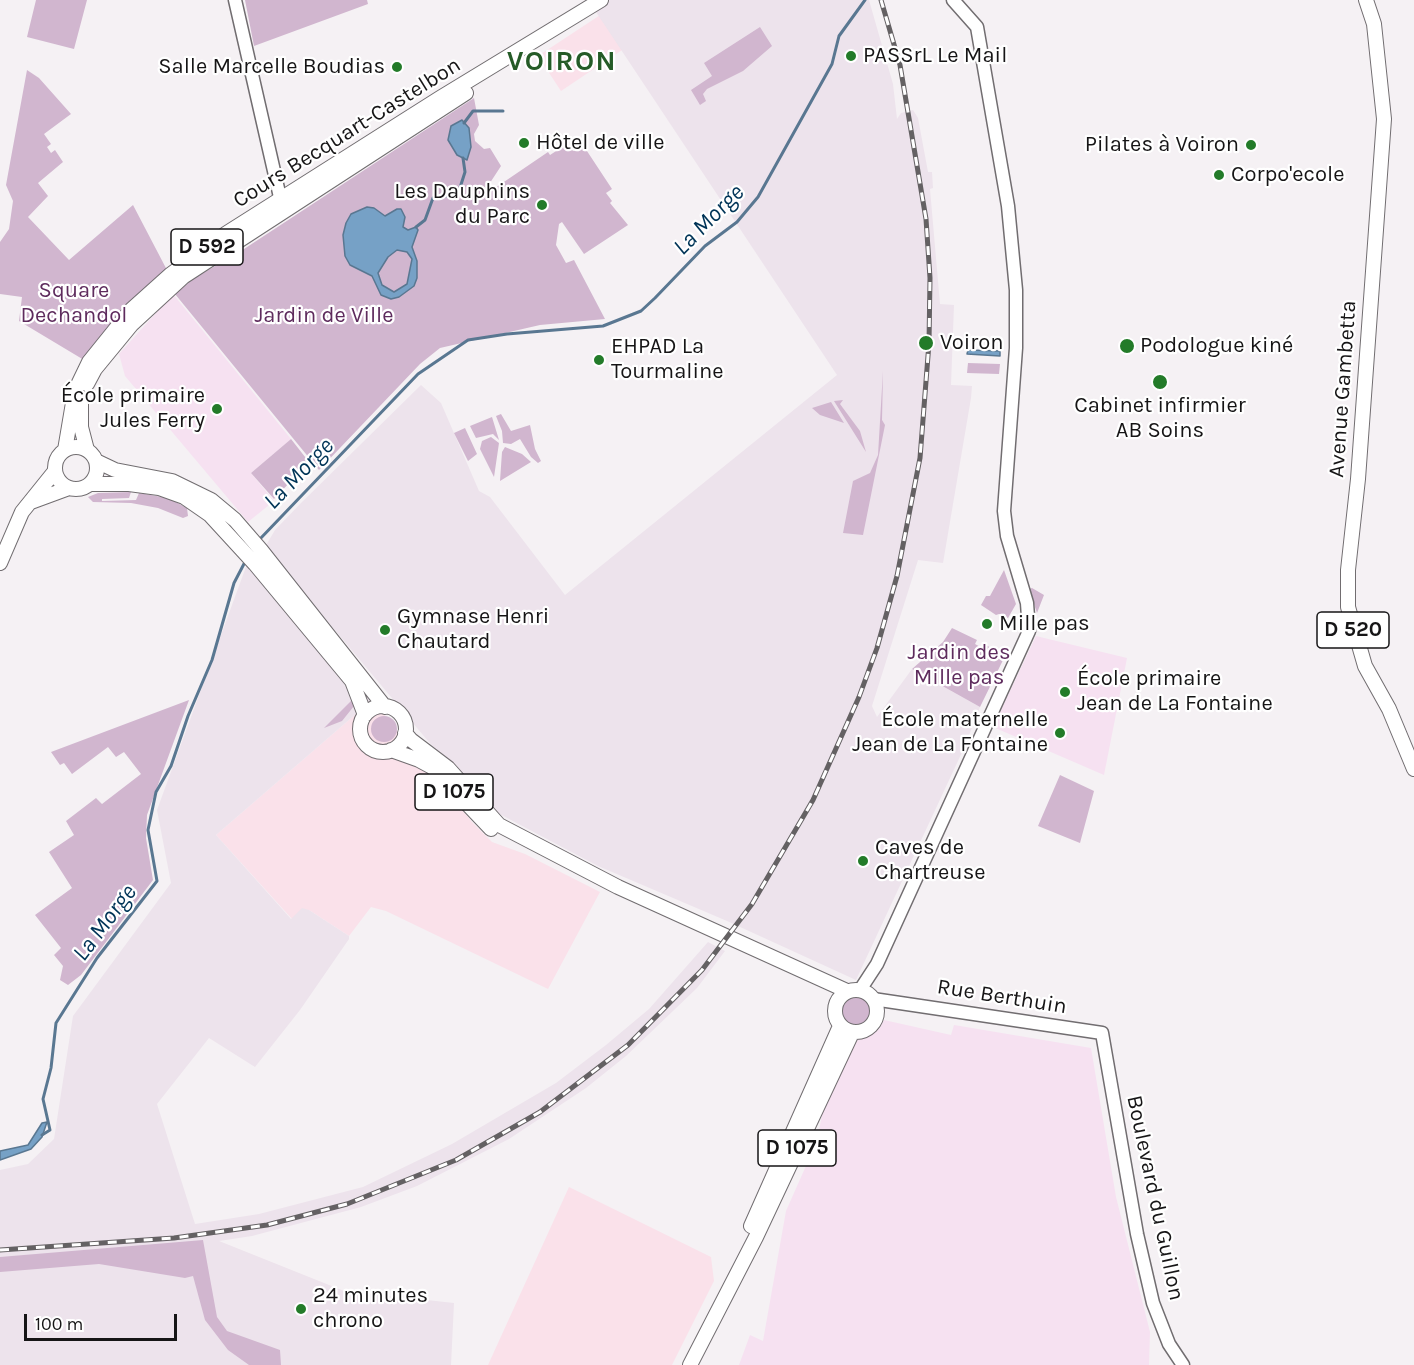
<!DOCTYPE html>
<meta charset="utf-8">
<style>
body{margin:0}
#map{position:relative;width:1414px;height:1365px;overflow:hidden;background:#f5f1f4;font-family:Karla,sans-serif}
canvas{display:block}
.scale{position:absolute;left:24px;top:1314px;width:153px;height:27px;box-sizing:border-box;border:3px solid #161516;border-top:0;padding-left:8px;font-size:18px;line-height:21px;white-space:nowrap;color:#161516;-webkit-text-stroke:4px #fff;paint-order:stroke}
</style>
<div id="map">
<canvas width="1414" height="1365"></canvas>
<div class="scale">100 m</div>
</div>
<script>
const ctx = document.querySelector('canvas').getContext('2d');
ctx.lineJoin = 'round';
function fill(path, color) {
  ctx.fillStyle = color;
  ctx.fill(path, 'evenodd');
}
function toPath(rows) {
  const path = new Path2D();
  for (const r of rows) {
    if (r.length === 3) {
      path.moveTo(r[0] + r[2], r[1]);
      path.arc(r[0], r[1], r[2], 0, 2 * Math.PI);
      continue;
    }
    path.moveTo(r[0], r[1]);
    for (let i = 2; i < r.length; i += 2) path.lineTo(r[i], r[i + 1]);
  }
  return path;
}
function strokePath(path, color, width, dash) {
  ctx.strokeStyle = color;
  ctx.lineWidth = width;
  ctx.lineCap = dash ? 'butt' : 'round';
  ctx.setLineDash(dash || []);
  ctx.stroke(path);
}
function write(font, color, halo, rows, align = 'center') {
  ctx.font = font + ' Karla,sans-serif';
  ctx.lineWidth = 4.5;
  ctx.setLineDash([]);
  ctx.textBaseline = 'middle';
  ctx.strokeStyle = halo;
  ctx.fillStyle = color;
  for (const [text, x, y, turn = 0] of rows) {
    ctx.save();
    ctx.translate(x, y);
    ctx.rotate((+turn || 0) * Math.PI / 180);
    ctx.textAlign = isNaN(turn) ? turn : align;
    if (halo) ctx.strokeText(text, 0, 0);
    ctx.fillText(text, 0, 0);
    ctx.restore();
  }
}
fill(toPath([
 [623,0,631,44,561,91,538,56],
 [372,700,472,822,492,842,525,854,600,892,548,989,386,911,371,907,349,936,309,910,292,919,216,835],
 [569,1187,711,1257,714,1281,672,1365,488,1365]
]), '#fae1ea');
fill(toPath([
 [588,0,869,0,893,84,897,119,901,113,913,110,918,118,928,172,932,172,933,188,930,189,940,304,954,305,951,385,972,386,971,398,943,563,918,560,872,706,877,717,912,669,980,707,964,748,856,980,727,921,598,866,494,811,428,741,265,547,275,530,301,503,421,385,441,403,479,491,490,497,565,595,837,375],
 [247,564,372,700,216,835,291,919,302,908,309,910,349,936,349,939,300,1010,255,1067,209,1038,157,1104,195,1224,259,1214,363,1187,452,1144,556,1083,606,1045,649,1009,708,942,725,951,697,988,626,1056,586,1088,509,1139,417,1186,361,1207,252,1236,219,1241,344,1291,454,1303,451,1365,0,1365,0,1170,28,1164,54,1139,73,1016,171,883,157,810]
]), '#ede3ec');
fill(toPath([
 [173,294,291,439,251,473,274,501,248,522,125,376,119,354],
 [1036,636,1127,658,1104,775,993,727],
 [884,1020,951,1035,954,1025,1091,1048,1116,1197,1150,1332,1149,1365,739,1365,750,1335,763,1341,786,1211,817,1141,825,1099,856,1039,869,1036,879,1029]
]), '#f6e1f1');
fill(toPath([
 [36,0,87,0,74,49,27,37],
 [245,0,367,0,368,4,254,46],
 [760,27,772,46,743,71,707,89,703,94,706,101,700,105,691,90,712,76,704,63],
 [27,70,39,78,71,114,44,134,51,144,47,147,51,153,55,150,63,162,38,183,48,196,28,217,69,260,133,205,168,272,84,360,19,321,22,297,0,294,0,242,9,229,13,201,6,185],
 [474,98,479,125,474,134,475,141,484,149,490,148,501,166,486,189,490,190,498,186,548,152,550,155,567,144,573,151,583,145,612,189,606,193,612,201,610,203,628,225,584,254,562,222,559,224,556,245,566,263,574,260,605,319,540,325,440,348,420,364,319,470,175,294,193,279,241,251],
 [968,363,1000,364,999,374,967,373],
 [883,371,882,420,885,425,863,535,843,533,853,481,870,473,878,455],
 [843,400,840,404,860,431,866,452,834,401],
 [831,402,844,423,820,415,812,408],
 [501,414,511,431,530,425,535,449,541,461,538,463,531,457,520,439,511,444,503,443,502,431,496,416],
 [492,417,499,440,493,434,476,438,470,426],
 [465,428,477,454,468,461,454,433],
 [491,437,499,443,494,477,480,449,482,441],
 [291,439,309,462,274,499,251,473],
 [505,447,522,454,531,462,500,481,502,452],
 [131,492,129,498,102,499,102,501,136,500,139,493,168,498,187,508,188,516,183,518,158,508,131,503,93,502,88,497,98,493],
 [1004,570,1016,604,1008,618,999,614,996,615,981,605,986,596,990,596],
 [1032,588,1044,595,1037,613,1029,589],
 [952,628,977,640,975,644,984,649,986,645,1005,656,980,707,912,669,943,642],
 [353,699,354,706,342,721,324,728],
 [189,700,147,815,146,838,153,880,81,975,68,985,60,980,63,966,54,955,61,948,35,915,72,888,49,852,74,835,66,821,96,798,102,804,141,774,124,752,116,757,108,747,72,774,64,763,60,765,51,752],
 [384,729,13],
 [1060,775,1094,791,1080,843,1038,826],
 [856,1011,14],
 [203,1240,217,1317,227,1331,280,1350,281,1365,249,1365,228,1350,205,1320,193,1276,185,1278,99,1264,0,1272,0,1257]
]), '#d1b6cf');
const water = toPath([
 [462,120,469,128,471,147,467,160,457,155,448,140,451,126,462,120],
 [367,207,374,208,385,216,397,209,401,209,405,217,403,227,408,230,416,227,418,230,412,247,417,261,417,278,414,286,399,297,391,299,381,295,372,276,350,265,345,256,343,235,346,223,351,214,367,207],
 [397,250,407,252,412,259,407,284,394,292,382,285,378,273,388,257,397,250],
 [968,350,1000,351,1000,356,967,354,968,350],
 [47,1122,42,1137,31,1149,0,1160,0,1151,28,1145,42,1123,47,1122]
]);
fill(water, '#76a1c6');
strokePath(water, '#597791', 1.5);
strokePath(toPath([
 [464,123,473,111,503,111],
 [416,227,425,220,433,198,458,194,465,172,463,158],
 [259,540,418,374,468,340,507,334,603,326,641,311,655,298,705,246,737,222,758,197,832,64,839,36,865,0],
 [42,1135,50,1130,43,1099,51,1068,56,1023,97,958,157,881,148,830,156,792,171,766,188,716,212,660,234,583,246,560]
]), '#597791', 3);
const secondary = toPath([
 [235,0,282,206],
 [860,990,877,964,1029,631,1027,603,1007,536,1004,511,1016,348,1016,290,1008,206,977,27,953,0],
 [873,999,1102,1033,1137,1234,1153,1303,1169,1344,1183,1365]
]);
const primary = toPath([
 [1366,0,1374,24,1384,119,1358,479,1348,570,1348,607,1365,666,1389,709,1414,769],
 [87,384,95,369,132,324,183,277,466,93],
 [81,401,81,427,87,450],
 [76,468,21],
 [65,450,75,391,89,362,131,310,170,275,227,233,440,98,601,0],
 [96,461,115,470,172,481,211,500,235,520,261,550,385,707],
 [90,484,129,484,159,488,184,497,210,515,255,564,352,681,365,715],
 [31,502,69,488],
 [0,563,22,512,55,471],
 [383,729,23],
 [405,733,411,740,448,768,499,825,618,887,847,991],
 [391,750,419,760,432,767,491,829],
 [856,1011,21],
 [751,1226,840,1026],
 [690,1365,756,1237,852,1033]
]);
strokePath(secondary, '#716d70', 15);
strokePath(primary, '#716d70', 16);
strokePath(secondary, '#fff', 12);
strokePath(primary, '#fff', 14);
const rail = toPath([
 [0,1250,174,1238,267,1225,347,1204,456,1160,540,1112,628,1045,702,970,752,904,813,800,859,697,877,648,897,576,920,458,929,343,930,278,926,219,900,65,881,0]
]);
strokePath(rail, '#646163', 5);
strokePath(rail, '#fff', 3, [9]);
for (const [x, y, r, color] of [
 [851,56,6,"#237b29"],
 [397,67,6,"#237b29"],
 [524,143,6,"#237b29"],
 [1251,145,6,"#237b29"],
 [1219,175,6,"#237b29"],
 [542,205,6,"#237b29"],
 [926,343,8,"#237b29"],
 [1127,346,8,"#237b29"],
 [599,360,6,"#237b29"],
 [1160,382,8,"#237b29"],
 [217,409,6,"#237b29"],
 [987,624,6,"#237b29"],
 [385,630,6,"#237b29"],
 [1065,692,6,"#237b29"],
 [1060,733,6,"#237b29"],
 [863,861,6,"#237b29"],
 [301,1309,6,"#237b29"]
]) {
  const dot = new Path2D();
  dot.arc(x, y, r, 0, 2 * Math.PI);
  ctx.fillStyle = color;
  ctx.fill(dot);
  strokePath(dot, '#fff', 2);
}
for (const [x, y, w] of [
 [207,247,72],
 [1353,630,72],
 [454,792,78],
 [797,1148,78]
]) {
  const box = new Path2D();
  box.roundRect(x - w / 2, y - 18, w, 36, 4.5);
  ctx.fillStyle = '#fff';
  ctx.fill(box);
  strokePath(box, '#161516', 1.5);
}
write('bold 21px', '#161516', null, [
 ["D 592",207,247],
 ["D 520",1353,630],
 ["D 1075",454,792],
 ["D 1075",797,1148]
]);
write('22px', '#161516', '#fff', [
 ["PASSrL Le Mail",863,56],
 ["Salle Marcelle Boudias",385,67,"right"],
 ["Hôtel de ville",536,143],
 ["Pilates à Voiron",1239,145,"right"],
 ["Corpo'ecole",1231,175],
 ["Les Dauphins",530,192,"right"],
 ["du Parc",530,217,"right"],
 ["Voiron",940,343],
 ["Podologue kiné",1140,346],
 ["EHPAD La",611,347],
 ["Tourmaline",611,372],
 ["École primaire",205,396,"right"],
 ["Jules Ferry",205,421,"right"],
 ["Cabinet infirmier",1160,406,"center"],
 ["AB Soins",1160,431,"center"],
 ["Gymnase Henri",397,617],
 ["Chautard",397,642],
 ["Mille pas",999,624],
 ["École primaire",1077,679],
 ["Jean de La Fontaine",1077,704],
 ["École maternelle",1048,720,"right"],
 ["Jean de La Fontaine",1048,745,"right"],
 ["Caves de",875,848],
 ["Chartreuse",875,873],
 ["24 minutes",313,1296],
 ["chrono",313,1321]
], 'left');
write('22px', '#161516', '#fff', [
 ["Cours Becquart-Castelbon",347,133,-32],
 ["Avenue Gambetta",1343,389,-86],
 ["Rue Berthuin",1002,997,9],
 ["Boulevard du Guillon",1155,1198,78]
]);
write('22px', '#5e2b5d', '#fff', [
 ["Square",74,291],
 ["Dechandol",74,316],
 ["Jardin de Ville",324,316],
 ["Jardin des",959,653],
 ["Mille pas",959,678]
]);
write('italic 24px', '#003457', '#fff', [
 ["La Morge",709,220,-45],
 ["La Morge",299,474,-46],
 ["La Morge",105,923,-53]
]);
ctx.letterSpacing = '1.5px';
write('bold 28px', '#255b27', '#fff', [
 ["VOIRON",562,62]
]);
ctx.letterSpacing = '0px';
</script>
